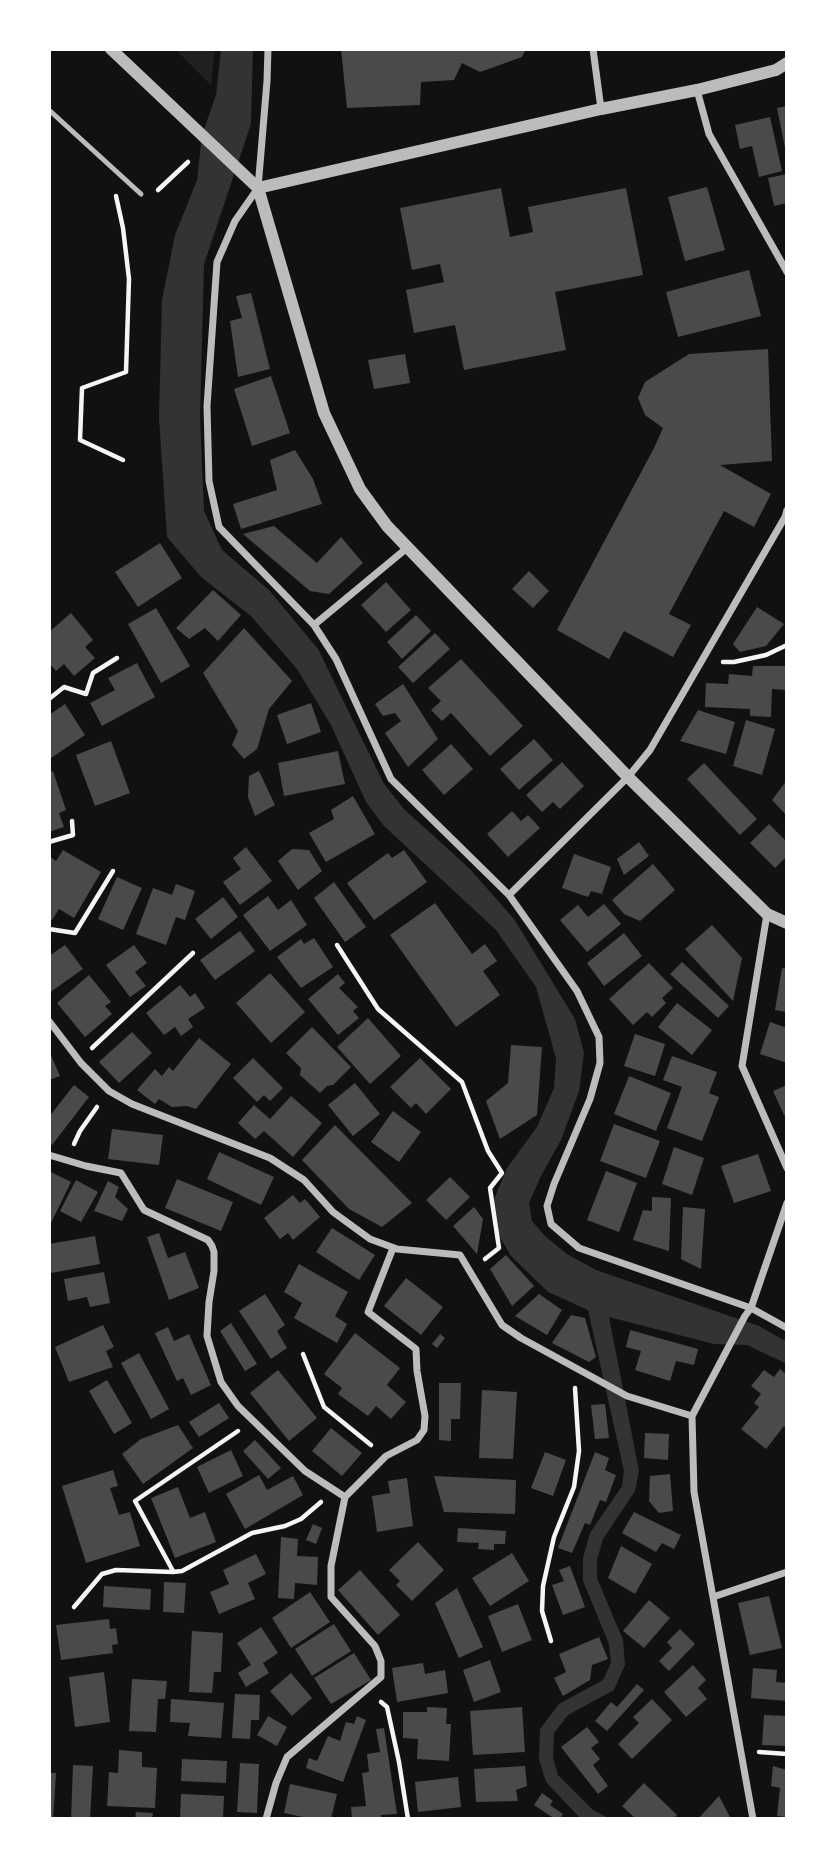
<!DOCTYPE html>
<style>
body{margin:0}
#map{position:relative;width:836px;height:1868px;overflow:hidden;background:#111;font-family:Roboto,sans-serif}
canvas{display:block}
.frame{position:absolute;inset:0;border:51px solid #fff;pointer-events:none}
</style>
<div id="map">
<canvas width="836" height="1868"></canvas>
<div class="frame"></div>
</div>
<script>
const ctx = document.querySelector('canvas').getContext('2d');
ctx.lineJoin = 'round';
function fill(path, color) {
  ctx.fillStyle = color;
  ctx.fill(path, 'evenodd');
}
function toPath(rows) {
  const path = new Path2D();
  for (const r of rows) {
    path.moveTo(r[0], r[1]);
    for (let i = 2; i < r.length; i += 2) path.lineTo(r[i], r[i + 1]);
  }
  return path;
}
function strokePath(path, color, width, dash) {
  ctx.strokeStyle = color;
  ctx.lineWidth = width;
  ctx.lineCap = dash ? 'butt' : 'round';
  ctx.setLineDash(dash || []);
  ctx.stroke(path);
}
fill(toPath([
 [175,49,215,49,211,85]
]), '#202020');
fill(toPath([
 [221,49,253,49,251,124,204,264,200,417,204,511,222,550,269,590,318,649,384,784,404,809,470,869,514,919,575,1019,584,1053,579,1091,561,1140,541,1176,529,1203,532,1221,545,1236,567,1254,596,1270,759,1326,787,1342,787,1364,747,1345,714,1344,609,1317,639,1471,635,1491,603,1539,597,1560,597,1578,623,1640,625,1665,614,1690,568,1715,554,1733,553,1758,558,1775,593,1810,610,1819,581,1819,546,1782,539,1759,540,1729,559,1704,603,1680,611,1663,609,1644,583,1581,583,1558,590,1533,622,1486,624,1471,588,1310,548,1292,511,1256,497,1232,493,1202,507,1168,537,1127,554,1088,556,1058,536,987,496,930,383,825,366,802,331,725,297,669,251,616,201,577,167,537,159,418,162,300,175,235,197,180,202,135,216,95]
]), '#333');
fill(toPath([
 [341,49,526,49,522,57,480,72,462,63,454,80,421,82,420,105,347,108],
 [787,106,787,153,786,153,777,108],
 [770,117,782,171,759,177,752,146,740,149,735,125],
 [787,174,787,203,774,206,768,178],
 [707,187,725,250,685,261,668,197],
 [501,188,510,237,533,232,528,207,626,188,643,275,555,292,566,350,464,370,455,325,414,333,406,290,444,282,440,264,412,270,400,208],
 [749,270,761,316,678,337,666,292],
 [251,293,270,369,238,377,230,321,242,318,236,296],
 [768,349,772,461,720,465,771,494,754,527,724,511,669,614,691,625,673,657,624,631,609,659,557,630,654,448,663,428,645,415,638,398,645,382,689,354],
 [405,354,410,383,374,389,368,360],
 [271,376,290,433,252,446,234,389],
 [295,450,313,479,322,504,241,529,233,504,277,490,270,460],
 [274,526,317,563,341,537,363,563,329,594,310,591,243,534],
 [160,543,182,578,138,607,115,572],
 [529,571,549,591,533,608,512,589],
 [386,582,411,610,386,632,361,605],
 [213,590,241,615,218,641,205,628,189,639,176,628],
 [757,607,784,624,766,646,740,652,733,644],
 [156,608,190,666,161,683,128,624],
 [71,613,93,640,85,647,95,658,74,676,64,664,56,671,49,663,49,632],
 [416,615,431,631,402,659,387,642],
 [244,628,292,681,269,709,257,749,244,759,232,745,238,731,203,673],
 [435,633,450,649,413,683,398,667],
 [461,659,523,726,490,756,451,713,442,721,431,710,441,701,428,688],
 [137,663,155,697,102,726,90,703,115,690,108,678],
 [753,666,787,666,787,690,772,689,771,717,750,716,750,709,705,707,706,683,728,684,729,674,752,676],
 [403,684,438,739,408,767,385,733,401,721,395,713,383,716,375,704],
 [311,703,321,732,287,744,277,715],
 [65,704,85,735,51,758,49,754,49,715],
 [698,710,735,722,726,754,680,741],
 [746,720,775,729,762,775,733,766],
 [534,739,553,760,519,790,500,769],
 [111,741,130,793,95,806,76,755],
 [451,744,473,769,444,795,422,770],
 [338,751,345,784,284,796,278,763],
 [562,762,584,786,560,809,553,802,542,812,526,795],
 [704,763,757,819,740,835,687,779],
 [53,771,66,810,59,813,64,827,49,832,49,773],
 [259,771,275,805,255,816,248,797,249,776],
 [787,780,787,816,772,800],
 [353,796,375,834,326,862,309,833,334,819,331,810],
 [512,811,521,821,528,815,540,828,508,857,487,834],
 [769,824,787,842,787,856,775,868,750,843],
 [639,842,649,856,624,875,617,859],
 [246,847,272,881,240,905,223,882,241,869,233,858],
 [292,849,309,850,322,871,298,890,278,861],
 [63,850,101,872,74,918,59,909,52,920,49,918,49,859,50,857,56,861],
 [404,850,427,882,374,920,347,883,388,853,392,858],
 [574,854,611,867,602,894,591,891,588,897,562,888],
 [653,864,675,890,640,921,624,914,612,900],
 [117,877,142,888,123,930,98,919],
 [334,882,366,927,345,942,314,898],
 [176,884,195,891,185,920,176,917,166,945,136,934,153,888,172,895],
 [268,896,278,910,291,900,307,925,270,951,243,915],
 [223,897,238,917,211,939,195,919],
 [435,903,472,954,485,944,497,961,483,971,500,995,456,1027,390,935],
 [604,904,621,924,587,952,560,920,578,905,588,917],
 [712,925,742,958,733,1001,685,949],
 [240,931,255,951,215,980,200,960],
 [624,933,642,956,604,986,587,963],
 [314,938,333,967,301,988,277,957,301,939,304,944],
 [65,945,83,969,49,993,49,956],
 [134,945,147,963,135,972,146,986,130,997,106,965],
 [682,962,729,1006,718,1018,670,974],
 [649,963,673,988,662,998,666,1003,652,1017,647,1012,633,1025,609,999],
 [782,968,787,969,787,1012,775,1010],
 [270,973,305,1012,271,1043,236,1003],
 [338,974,345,983,339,988,358,1007,353,1011,359,1018,338,1035,308,999],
 [89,975,111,1002,105,1006,112,1014,85,1037,57,1003],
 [180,985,190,997,195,993,205,1008,188,1019,193,1027,181,1036,175,1027,164,1035,146,1013],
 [677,1003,712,1030,692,1055,658,1027],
 [368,1018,401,1056,370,1084,337,1047],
 [770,1022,787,1028,787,1063,760,1054],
 [312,1027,351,1067,333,1085,327,1086,320,1093,300,1075,301,1068,286,1053],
 [132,1032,152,1053,119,1083,99,1062],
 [635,1034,665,1044,655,1076,624,1066],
 [199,1038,231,1064,196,1109,187,1106,172,1107,159,1099,155,1104,137,1090,155,1069,162,1076,169,1067,173,1071],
 [511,1045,542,1047,537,1115,500,1139,486,1101,508,1083],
 [49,1051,60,1076,49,1080],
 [672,1056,717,1072,709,1093,719,1097,702,1141,667,1128,682,1087,663,1080],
 [253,1058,283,1088,270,1101,264,1095,257,1102,233,1078],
 [420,1058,451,1089,426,1114,416,1103,411,1108,390,1087],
 [629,1076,671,1093,656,1131,614,1114],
 [355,1083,380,1114,353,1136,328,1105],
 [74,1085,89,1097,52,1145,49,1142,49,1117],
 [787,1085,787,1114,784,1115,773,1091],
 [291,1096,322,1123,293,1157,264,1131,255,1139,238,1123,254,1105,270,1119],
 [393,1111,421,1132,399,1162,371,1142],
 [614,1124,660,1141,646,1178,600,1161],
 [335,1125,412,1203,382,1227,349,1209,302,1160],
 [112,1129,163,1135,159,1165,108,1159],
 [674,1147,704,1158,692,1195,662,1184],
 [219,1152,274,1177,261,1205,207,1179],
 [758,1154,771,1191,734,1203,721,1166],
 [49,1171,71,1182,51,1223,49,1222],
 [606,1171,637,1183,619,1232,587,1220],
 [450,1177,470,1197,446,1220,426,1200],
 [177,1179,233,1202,221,1231,165,1208],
 [76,1180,98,1192,81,1222,60,1211],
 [108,1181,119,1187,115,1197,128,1209,122,1221,94,1211],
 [293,1195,300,1203,305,1199,320,1217,293,1240,288,1233,280,1239,264,1218],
 [652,1197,671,1198,669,1251,633,1240,643,1210,652,1211],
 [474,1207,483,1219,477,1254,453,1226],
 [683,1207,705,1209,701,1269,681,1259],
 [332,1228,375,1255,359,1280,316,1252],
 [159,1233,168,1258,185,1252,199,1288,169,1300,147,1237],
 [95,1236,100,1264,51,1273,49,1244],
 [506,1255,534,1286,512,1306,490,1269],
 [299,1264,348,1292,335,1316,347,1324,337,1343,294,1318,302,1303,284,1292],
 [104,1272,110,1303,90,1307,87,1297,68,1301,64,1279],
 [406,1278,443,1307,421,1335,384,1306],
 [265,1294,285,1325,277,1331,287,1348,271,1359,239,1311],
 [539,1294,562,1310,547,1335,515,1316],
 [571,1315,585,1318,596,1357,589,1362,552,1343],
 [231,1323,257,1364,245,1371,220,1331],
 [103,1325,114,1347,106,1351,113,1367,69,1382,55,1347],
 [168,1327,174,1341,189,1334,211,1385,191,1395,183,1378,177,1381,155,1333],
 [630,1330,698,1349,694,1365,676,1361,670,1381,635,1370,641,1351,626,1347],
 [355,1333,400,1368,387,1385,406,1402,391,1419,376,1406,368,1416,338,1394,342,1388,324,1374],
 [440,1334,445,1338,437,1348,432,1344],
 [139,1353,169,1409,151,1419,121,1363],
 [780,1369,787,1375,787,1429,784,1426,766,1449,741,1429,759,1407,754,1403,761,1394,751,1386,764,1370,774,1377],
 [278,1370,317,1418,289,1441,250,1393],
 [107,1380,132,1423,114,1434,89,1391],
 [439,1383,461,1383,460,1419,451,1419,451,1441,439,1440],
 [482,1390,517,1392,513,1459,479,1458],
 [219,1403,229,1418,199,1437,189,1422],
 [605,1404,609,1438,595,1439,591,1405],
 [178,1425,193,1448,143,1484,122,1454,141,1439],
 [331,1428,362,1453,342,1476,312,1451],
 [645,1433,669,1434,668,1460,644,1458],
 [255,1440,281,1468,268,1479,243,1451],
 [231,1450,243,1476,209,1493,197,1467],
 [545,1452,566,1460,553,1496,531,1488],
 [595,1452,609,1458,605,1470,616,1475,606,1502,600,1500,590,1525,585,1523,572,1553,558,1548],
 [113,1470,118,1486,110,1488,119,1515,130,1512,140,1546,86,1563,62,1486],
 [670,1474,673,1511,659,1513,649,1501,650,1476],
 [259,1475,267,1490,293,1476,303,1495,245,1529,226,1494],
 [434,1476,516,1480,515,1514,444,1512],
 [407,1478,413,1526,377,1532,372,1496,390,1493,388,1481],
 [178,1487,190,1518,205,1512,216,1542,175,1558,151,1498],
 [634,1512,681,1535,674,1549,662,1543,656,1552,622,1533],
 [313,1524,322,1528,316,1544,306,1540],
 [458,1528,506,1531,505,1544,494,1544,494,1550,478,1549,479,1543,457,1542],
 [281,1537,298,1539,297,1556,318,1557,317,1585,295,1583,294,1599,278,1598],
 [418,1542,444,1570,412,1601,396,1585,400,1581,389,1570],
 [621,1546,652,1564,635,1594,608,1578],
 [512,1553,529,1581,490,1606,472,1578],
 [256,1554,266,1574,248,1583,255,1599,219,1614,210,1592,229,1584,223,1570],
 [570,1566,585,1607,563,1615,552,1585,564,1581,559,1570],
 [360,1570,400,1615,378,1635,338,1590],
 [164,1582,186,1583,184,1613,163,1612],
 [104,1586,151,1589,150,1610,103,1607],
 [457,1588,483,1647,459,1658,435,1603],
 [310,1592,330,1622,291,1648,272,1618],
 [769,1596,782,1648,750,1655,738,1603],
 [649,1600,670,1618,644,1648,623,1631],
 [518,1604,532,1640,502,1652,488,1616],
 [109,1619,110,1629,116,1628,118,1644,112,1645,113,1653,61,1660,56,1625],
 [334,1624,351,1651,312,1676,295,1649],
 [261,1627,278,1653,263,1663,269,1673,246,1687,238,1673,251,1665,237,1643],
 [680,1629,695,1644,669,1671,659,1661,672,1648,667,1642],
 [192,1631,223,1633,221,1672,214,1672,212,1693,189,1692],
 [599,1637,608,1659,592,1665,590,1680,563,1696,554,1678,566,1672,559,1654],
 [354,1653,371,1680,331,1704,314,1678],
 [490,1660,501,1692,474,1702,463,1670],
 [423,1663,425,1674,445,1670,448,1693,397,1702,392,1668],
 [693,1665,706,1680,698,1688,707,1699,686,1717,664,1692],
 [753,1668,777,1670,776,1682,787,1683,787,1701,751,1698],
 [104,1672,110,1722,75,1727,69,1677],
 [291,1673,312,1698,292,1716,270,1691],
 [132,1679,167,1681,165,1699,158,1699,156,1732,129,1731],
 [637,1684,644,1690,607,1731,595,1721,611,1702,617,1707],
 [235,1694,260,1695,259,1720,251,1720,250,1739,232,1738],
 [171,1699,224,1703,221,1738,188,1736,190,1723,170,1722],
 [652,1699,672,1720,632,1759,618,1744,639,1723,633,1717],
 [427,1707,447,1708,446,1724,451,1724,449,1761,417,1759,418,1739,403,1738,403,1712,427,1712],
 [522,1707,525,1752,473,1755,470,1711],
 [764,1715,787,1716,787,1746,762,1745],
 [268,1716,287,1727,277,1746,257,1735],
 [357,1716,366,1720,343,1782,306,1768,309,1758,317,1761,328,1736,340,1741,346,1722,354,1724],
 [587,1727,599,1742,591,1748,600,1759,593,1765,608,1786,598,1794,561,1747],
 [384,1728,397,1814,381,1815,381,1819,352,1819,351,1807,366,1806,362,1773,369,1772,367,1754,380,1752,376,1729],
 [119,1750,142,1752,142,1767,157,1768,155,1808,107,1806,109,1772,118,1773],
 [182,1759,227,1761,226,1783,181,1781],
 [240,1763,259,1764,257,1813,237,1812],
 [73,1765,93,1766,90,1819,71,1819],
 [525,1766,527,1786,516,1790,518,1801,476,1802,474,1769],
 [773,1766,787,1770,787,1817,777,1816,780,1788,771,1786],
 [49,1773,56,1773,53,1819,49,1819],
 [458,1777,461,1807,418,1812,415,1782],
 [644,1783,677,1815,673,1819,636,1819,622,1806],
 [290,1784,337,1794,331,1819,312,1819,284,1813],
 [542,1793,553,1801,550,1805,563,1814,560,1819,555,1819,534,1805],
 [181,1794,224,1796,223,1819,180,1819],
 [719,1796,731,1819,698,1819],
 [136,1812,153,1813,152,1819,135,1819]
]), '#4a4a4a');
strokePath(toPath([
 [158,190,188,162],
 [116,196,123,228,129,279,126,372,82,388,80,440,123,460],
 [723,662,734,662,766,655,787,645],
 [49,699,64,687,86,694,93,673,117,658],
 [49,842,73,835,72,821],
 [49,929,75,933,113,871],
 [337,945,378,1009,462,1082,488,1151,502,1173,490,1188,499,1248,485,1259],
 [92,1048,193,953],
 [74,1144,80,1131,97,1107],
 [303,1354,324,1407,371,1445],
 [173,1571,135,1501,238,1431],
 [74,1607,102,1574,116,1570,173,1572,182,1571,252,1533,285,1526,301,1519,321,1502],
 [551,1641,542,1611,543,1586,554,1537,574,1487,579,1451,575,1388],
 [381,1702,387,1707,399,1762,408,1819],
 [759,1752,787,1754]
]), '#f5f5f5', 4.5);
strokePath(toPath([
 [49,110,141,194]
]), '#bcbcbc', 5);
strokePath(toPath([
 [268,49,267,81,258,188,235,221,217,262,207,406,209,481,219,527,314,625,336,659,391,779,509,895,577,991,599,1037,600,1063,590,1099,554,1184,547,1206,551,1224,579,1248,751,1308,787,1328],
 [593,49,601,109],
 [697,90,709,134,787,272],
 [314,625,407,548],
 [509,895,628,777,650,750,785,517,787,510],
 [767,914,742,1066,787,1168],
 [49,1021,81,1063,109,1091,132,1104,270,1158,304,1180,333,1212,370,1239,397,1249,460,1255,502,1325,521,1338,627,1396,692,1416],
 [49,1155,86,1166,121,1173,144,1210,208,1240,212,1246,214,1252,214,1271,209,1302,207,1336,221,1382,238,1406,305,1471,345,1497],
 [713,1597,787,1572],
 [266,1819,276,1783,287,1757,381,1677,381,1661,375,1646,331,1597,331,1566,345,1497,386,1456,417,1440,424,1430,425,1416,417,1371,416,1349,368,1312,393,1248],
 [753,1819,694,1492,692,1416,745,1316,751,1308,787,1203]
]), '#bcbcbc', 7);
strokePath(toPath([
 [111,49,258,188,324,413,360,489,387,526,628,777,767,914,787,923],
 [258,188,601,109,697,90,776,70,787,63]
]), '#bcbcbc', 12);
</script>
